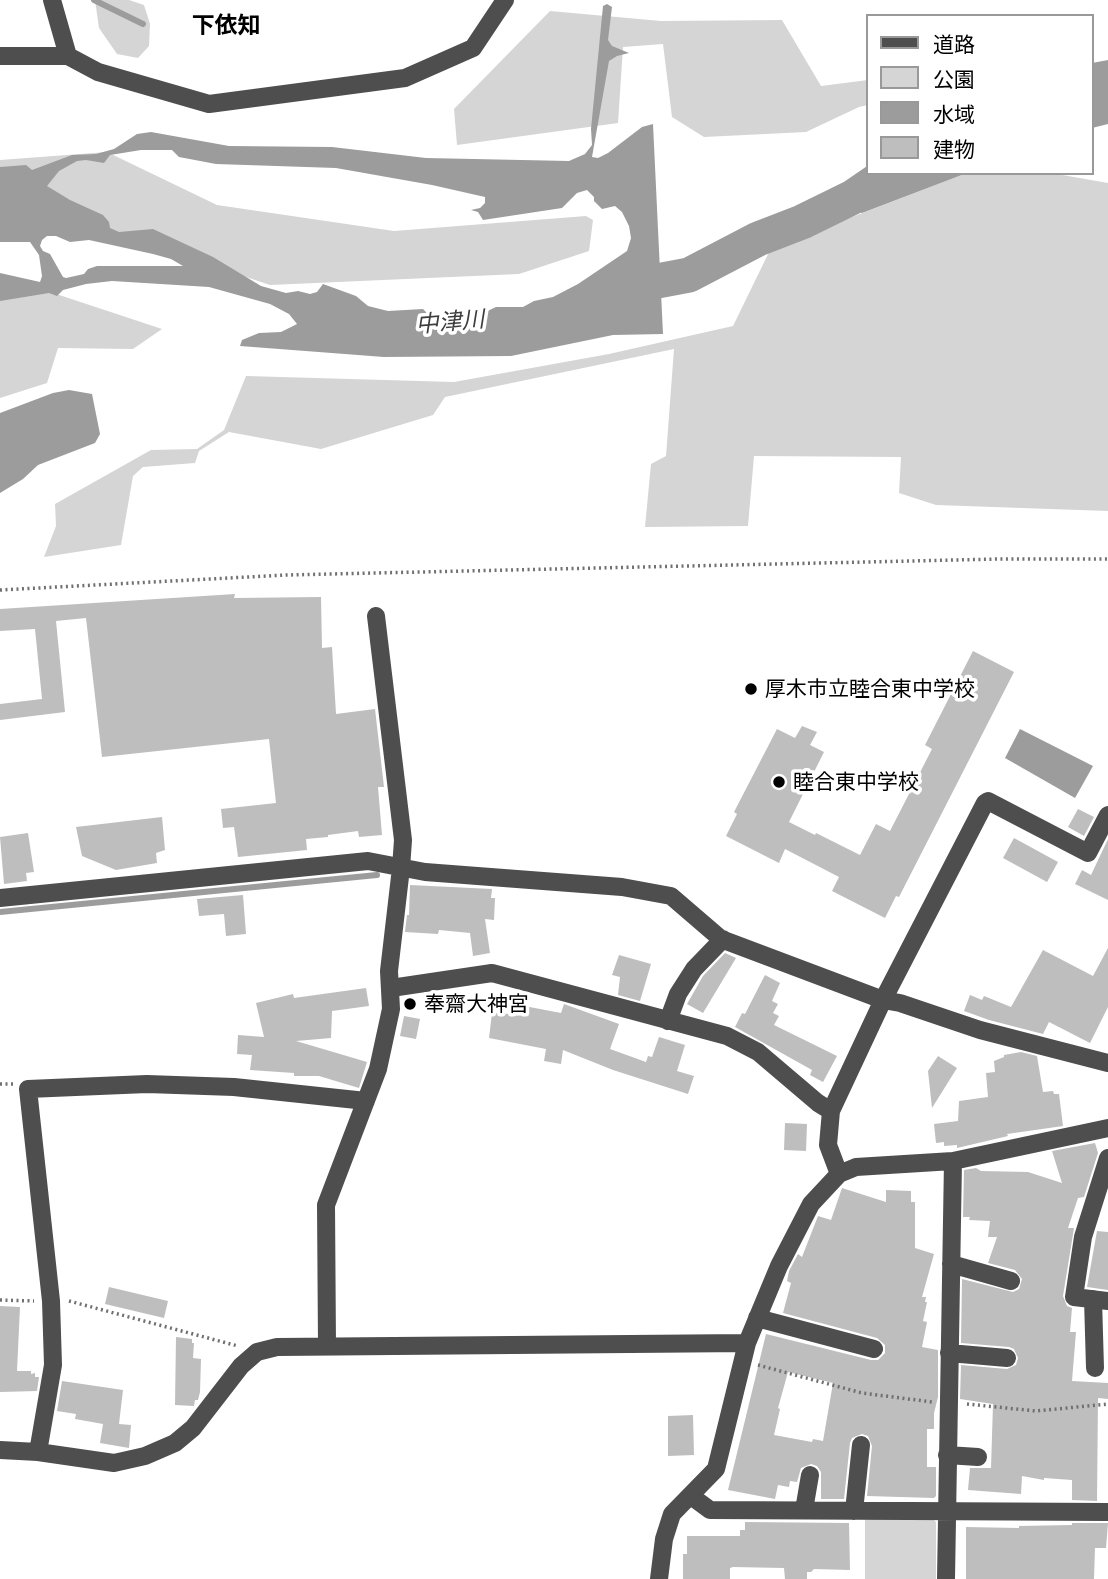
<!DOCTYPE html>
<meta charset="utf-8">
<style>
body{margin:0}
#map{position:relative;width:1108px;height:1579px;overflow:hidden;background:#fff;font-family:"Exo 2","Noto Sans JP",sans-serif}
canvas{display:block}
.legend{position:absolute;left:866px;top:14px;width:228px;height:161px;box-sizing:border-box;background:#fff;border:2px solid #999;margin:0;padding:9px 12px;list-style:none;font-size:21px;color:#000}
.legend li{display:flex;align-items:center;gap:14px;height:35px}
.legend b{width:35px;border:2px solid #999}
</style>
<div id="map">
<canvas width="1108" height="1579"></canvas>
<ul class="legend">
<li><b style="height:9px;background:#4e4e4e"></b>道路</li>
<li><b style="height:19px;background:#d5d5d5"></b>公園</li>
<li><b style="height:19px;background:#9c9c9c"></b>水域</li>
<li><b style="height:19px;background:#bebebe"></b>建物</li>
</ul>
</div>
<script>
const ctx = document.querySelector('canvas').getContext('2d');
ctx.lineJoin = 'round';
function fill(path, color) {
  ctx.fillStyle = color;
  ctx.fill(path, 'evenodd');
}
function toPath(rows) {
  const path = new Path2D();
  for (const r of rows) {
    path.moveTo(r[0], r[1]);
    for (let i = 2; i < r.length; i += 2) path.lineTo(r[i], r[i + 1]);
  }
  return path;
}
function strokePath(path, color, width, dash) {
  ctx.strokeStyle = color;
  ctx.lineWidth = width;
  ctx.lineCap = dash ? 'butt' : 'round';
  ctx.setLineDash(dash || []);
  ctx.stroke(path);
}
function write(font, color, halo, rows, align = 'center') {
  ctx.font = font + ' "Exo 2","Noto Sans JP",sans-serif';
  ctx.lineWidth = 7;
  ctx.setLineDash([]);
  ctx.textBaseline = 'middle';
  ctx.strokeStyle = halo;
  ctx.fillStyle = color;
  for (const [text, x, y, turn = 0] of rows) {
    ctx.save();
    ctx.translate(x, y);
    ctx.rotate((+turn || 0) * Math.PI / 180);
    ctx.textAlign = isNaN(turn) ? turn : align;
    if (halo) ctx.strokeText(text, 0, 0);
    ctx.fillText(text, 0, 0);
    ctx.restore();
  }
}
fill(toPath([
 [95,0,129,0,144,5,150,24,149,46,138,58,117,54,99,28],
 [550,11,661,21,782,20,821,86,868,80,868,105,859,107,806,132,704,137,672,117,663,44,623,47,618,123,457,145,454,109],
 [107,152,217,205,394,231,586,216,593,220,589,251,519,274,270,285,41,208,0,203,0,160],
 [967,173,1051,173,1108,183,1108,511,936,505,899,493,901,457,754,456,748,526,645,527,651,464,666,456,674,349,445,397,433,415,321,449,229,432,199,451,195,463,143,467,133,476,121,545,44,557,56,526,55,504,151,450,197,449,224,430,246,376,454,382,609,354,733,326,771,248],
 [0,278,11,279,162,329,133,349,58,348,47,383,0,398],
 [865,1517,931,1517,936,1522,936,1579,865,1579]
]), '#d5d5d5');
fill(toPath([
 [607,4,612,7,608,40,612,46,629,53,617,56,609,61,592,157,598,158,608,153,642,127,653,124,663,334,613,335,511,356,384,357,240,346,242,340,259,333,281,332,297,324,289,314,270,304,209,287,112,281,86,284,63,290,57,296,49,293,0,301,0,273,40,282,42,276,39,255,30,242,0,242,0,167,26,165,32,170,72,155,96,154,114,149,137,134,151,132,229,146,332,147,426,158,569,161,585,154,592,145,591,129,603,6],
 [141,150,172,150,179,157,216,164,336,168,432,185,485,197,485,203,480,208,471,210,478,212,483,220,562,208,577,193,587,190,594,197,594,201,602,209,615,206,622,212,629,226,631,238,627,251,578,284,553,297,534,301,523,307,496,307,477,316,430,316,423,309,388,311,368,306,356,296,323,284,317,292,310,294,298,291,286,293,261,286,213,257,153,229,119,232,110,228,109,222,103,215,70,200,47,186,59,171,77,161,86,160,104,163,110,155],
 [47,236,56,236,70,242,89,240,153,254,171,259,183,266,97,266,88,269,84,274,66,278,63,277,50,254,43,251,40,246,42,240],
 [1108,60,1108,124,1092,128,1092,63],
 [868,168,868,173,967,173,862,213,830,193,861,175],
 [69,390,92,394,100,434,95,443,38,465,23,479,0,493,0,413,53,393],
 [1020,729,1093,766,1075,798,1005,758]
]), '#9c9c9c');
strokePath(toPath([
 [94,0,143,24],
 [0,912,377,875]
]), '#9c9c9c', 6);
strokePath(toPath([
 [615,289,689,275,758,239,802,222,853,197,888,173]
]), '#9c9c9c', 35);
fill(toPath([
 [235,594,234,598,321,597,322,648,332,647,336,714,375,709,384,787,378,787,382,835,359,837,358,831,328,835,328,837,306,839,307,850,238,857,234,827,223,828,221,809,276,803,269,739,102,757,86,618,56,621,65,712,0,720,0,704,42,699,35,629,0,631,0,609],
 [973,651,1014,672,899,897,896,896,885,918,832,891,839,877,785,849,779,863,726,836,737,814,734,812,777,729,795,738,802,726,817,732,810,745,824,752,789,822,815,835,816,833,860,855,876,824,890,831,932,749,925,745],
 [1078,809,1094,817,1084,836,1068,827],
 [162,817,165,850,156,853,157,863,116,870,82,856,76,827],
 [28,833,34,872,26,873,27,881,4,884,0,837],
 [1014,838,1058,862,1047,882,1003,858],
 [1108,839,1108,900,1075,884,1082,870,1091,875],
 [410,885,492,889,491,898,495,898,494,920,485,919,490,953,473,956,470,933,439,930,438,934,405,932,407,915,409,915],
 [243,895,246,934,226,936,224,914,199,916,197,899],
 [1108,948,1108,1007,1090,1043,1049,1022,1043,1034,989,1020,964,1011,970,995,982,1000,984,996,1011,1007,1043,950,1093,976],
 [725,953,736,958,703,1013,687,1004,703,976],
 [619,955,651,964,640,1001,618,995,620,977,612,975],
 [765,975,780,983,772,1001,778,1004,773,1013,779,1016,774,1025,837,1056,823,1082,810,1075,812,1070,735,1027,742,1013,745,1014],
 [366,988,369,1006,332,1011,331,1038,296,1041,367,1062,359,1088,319,1076,294,1076,294,1073,250,1070,252,1055,237,1054,238,1035,264,1037,256,1003,293,994,294,998],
 [514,1004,561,1013,564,1004,619,1024,610,1049,646,1062,648,1056,652,1057,659,1037,685,1045,677,1071,694,1076,688,1094,613,1070,563,1050,561,1064,544,1061,546,1049,489,1038,492,1013,512,1014],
 [404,1016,420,1019,416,1039,400,1036],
 [1021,1052,1037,1056,1043,1092,1053,1091,1054,1094,1059,1094,1063,1126,1007,1134,1008,1136,957,1148,957,1145,944,1146,944,1142,936,1143,934,1124,958,1121,959,1101,988,1097,986,1073,995,1072,994,1061,1004,1057,1004,1055],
 [938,1056,957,1068,932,1108,928,1071],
 [785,1123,807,1124,806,1151,784,1150],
 [1095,1143,1098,1153,1084,1197,1078,1198,1068,1228,1074,1228,1063,1296,1067,1306,1072,1308,1070,1332,1076,1332,1072,1381,1108,1383,1108,1399,1098,1398,1097,1501,1072,1500,1072,1480,1044,1478,1044,1480,1022,1476,1021,1494,968,1490,970,1468,991,1468,993,1404,960,1399,961,1365,1007,1369,1016,1365,1018,1358,1014,1349,1009,1347,961,1343,962,1279,1013,1292,1019,1289,1022,1279,1015,1270,988,1263,997,1237,988,1237,990,1221,969,1220,970,1217,963,1217,964,1170,976,1168,981,1171,1028,1172,1062,1183,1052,1151],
 [842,1188,886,1202,886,1190,911,1191,911,1202,915,1202,915,1248,934,1254,922,1297,926,1297,925,1302,927,1302,923,1321,927,1322,922,1347,938,1350,938,1397,934,1413,934,1429,927,1429,927,1467,936,1467,936,1496,934,1498,867,1496,872,1446,868,1436,862,1434,852,1438,850,1443,844,1499,821,1499,821,1472,817,1466,811,1464,801,1468,797,1482,790,1481,789,1487,778,1485,775,1499,728,1490,766,1334,871,1360,878,1360,885,1353,885,1345,877,1338,783,1313,791,1283,787,1281,789,1271,798,1254,802,1257,818,1216,831,1220],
 [788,1372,833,1383,823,1441,813,1439,812,1442,774,1435,780,1409,778,1408],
 [1097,1231,1108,1232,1108,1290,1087,1287],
 [109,1287,168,1301,164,1318,105,1304],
 [0,1306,20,1307,17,1371,31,1371,31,1374,35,1373,35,1377,39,1377,37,1391,0,1392],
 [176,1337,192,1339,192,1343,194,1343,193,1358,201,1359,200,1392,198,1400,195,1400,194,1406,175,1405],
 [62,1381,123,1390,119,1424,131,1425,129,1448,100,1443,103,1424,75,1419,76,1414,57,1411],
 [693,1415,694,1455,668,1456,668,1416],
 [745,1522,849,1523,850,1570,814,1569,811,1572,807,1572,807,1579,785,1579,784,1568,733,1567,730,1568,730,1579,683,1579,683,1554,687,1554,687,1536,740,1536,740,1530,745,1530],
 [1072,1523,1108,1523,1106,1548,1095,1548,1094,1579,966,1579,966,1527,1019,1528,1019,1526,1072,1525]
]), '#bebebe');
strokePath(toPath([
 [0,590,286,575,999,559,1108,559],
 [0,1084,13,1084],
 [0,1300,34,1301],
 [69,1301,238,1346],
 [758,1365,862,1393,932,1402],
 [967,1404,1036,1411,1108,1404]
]), '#707070', 3.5, [2, 3.5]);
strokePath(toPath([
 [52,0,68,56],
 [0,56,68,56,98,72,209,104,405,78,473,48,505,0],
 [0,898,368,861,425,872,622,887,671,896,721,939,883,1000,900,1003,980,1030,1108,1063],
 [391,988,492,973,727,1036,758,1052,818,1103,831,1111],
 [668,1021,678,994,694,969,723,939],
 [1108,1158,1083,1237,1074,1297,1108,1301],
 [839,1174,828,1145,831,1111,883,1000,985,803,988,801,1088,853,1108,815],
 [951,1264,1011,1281],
 [1093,1299,1095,1368],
 [757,1318,874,1349],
 [327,1346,326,1205,378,1069,391,1009,389,971,401,868,403,840,376,616],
 [949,1353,1007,1358],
 [0,1450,38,1452,114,1463,145,1456,175,1443,193,1428,241,1366,257,1352,277,1347,747,1343],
 [38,1452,53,1365,51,1301,28,1089,147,1084,234,1087,366,1101],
 [947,1455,978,1457],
 [691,1496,710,1510,1108,1512],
 [804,1510,810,1475],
 [854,1511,861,1445],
 [659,1579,664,1539,672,1514,716,1469,747,1343,779,1266,811,1204,839,1174,856,1167,953,1161,1108,1128],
 [946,1579,953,1161]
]), '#4e4e4e', 18);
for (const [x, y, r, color] of [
 [751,689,7,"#000"],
 [779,782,7,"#000"],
 [410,1004,7,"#000"]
]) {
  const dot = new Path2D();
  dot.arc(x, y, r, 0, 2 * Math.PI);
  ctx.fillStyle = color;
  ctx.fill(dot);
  strokePath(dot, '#fff', 2.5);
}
write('21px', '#000', '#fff', [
 ["厚木市立睦合東中学校",765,689],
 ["睦合東中学校",793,782],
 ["奉齋大神宮",424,1004]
], 'left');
write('bold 23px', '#000', '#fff', [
 ["下依知",226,25]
]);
write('italic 23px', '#3d3d3d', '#fff', [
 ["中津川",450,322,-5]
]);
</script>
